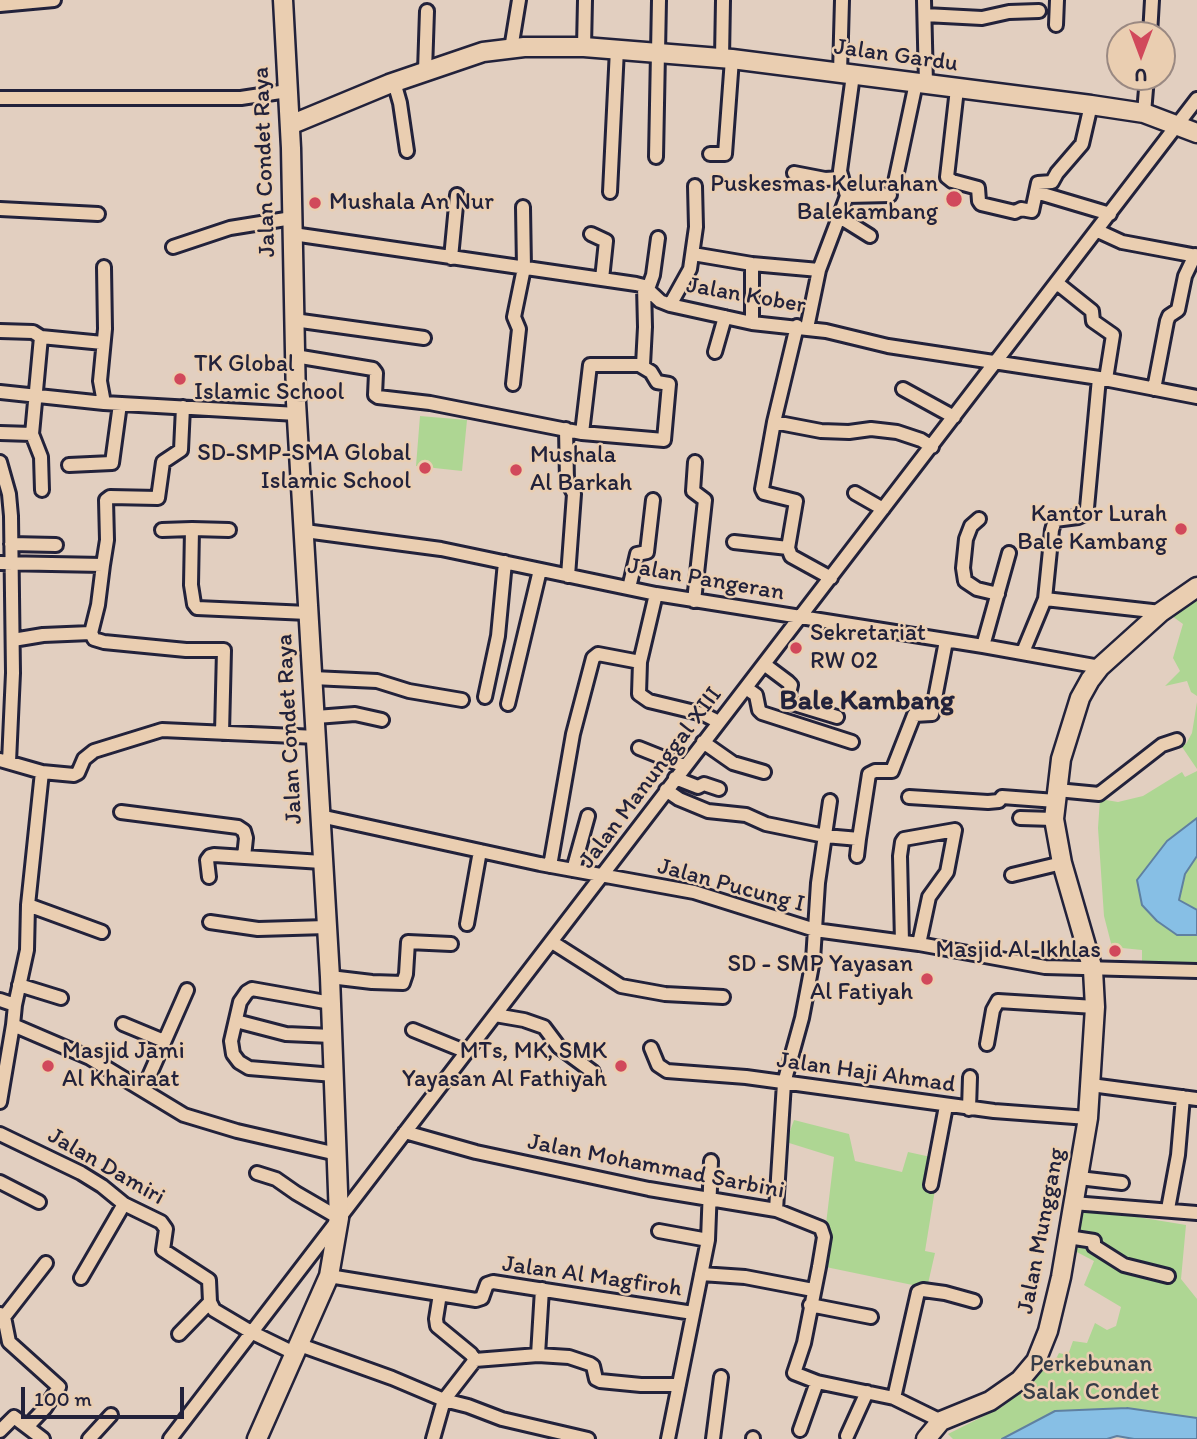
<!DOCTYPE html>
<style>
body{margin:0}
#map{position:relative;width:1197px;height:1439px;overflow:hidden;background:#e2cfc0;font-family:Itim,sans-serif}
canvas{display:block}
.north{position:absolute;left:1106px;top:21px;width:70px;height:70px;box-sizing:border-box;background:#eaceb1;border:2px solid #9a8982;border-radius:50%;rotate:180deg;font-size:19px;font-weight:700;line-height:28px;text-align:center;color:#22223b}
.north::after{content:'';display:block;margin:auto;width:24px;height:32px;background:#d1495b;clip-path:polygon(50% 0,100% 100%,50% 72%,0 100%)}
.scale{position:absolute;left:21px;top:1387px;width:163px;height:32px;box-sizing:border-box;border:4px solid #22223b;border-top:0;padding-left:9px;font-size:21px;line-height:24px;white-space:nowrap;color:#22223b;-webkit-text-stroke:5px #eaceb1;paint-order:stroke}
</style>
<div id="map">
<canvas width="1197" height="1439"></canvas>
<div class="north">U</div>
<div class="scale">100 m</div>
</div>
<script>
const ctx = document.querySelector('canvas').getContext('2d');
ctx.lineJoin = 'round';
function fill(path, color) {
  ctx.fillStyle = color;
  ctx.fill(path, 'evenodd');
}
function toPath(rows) {
  const path = new Path2D();
  for (const r of rows) {
    path.moveTo(r[0], r[1]);
    for (let i = 2; i < r.length; i += 2) path.lineTo(r[i], r[i + 1]);
  }
  return path;
}
function strokePath(path, color, width, dash) {
  ctx.strokeStyle = color;
  ctx.lineWidth = width;
  ctx.lineCap = dash ? 'butt' : 'round';
  ctx.setLineDash(dash || []);
  ctx.stroke(path);
}
function write(font, color, halo, rows, align = 'center') {
  ctx.font = font + ' Itim,sans-serif';
  ctx.lineWidth = 5;
  ctx.setLineDash([]);
  ctx.textBaseline = 'middle';
  ctx.strokeStyle = halo;
  ctx.fillStyle = color;
  for (const [text, x, y, turn = 0] of rows) {
    ctx.save();
    ctx.translate(x, y);
    ctx.rotate((+turn || 0) * Math.PI / 180);
    ctx.textAlign = isNaN(turn) ? turn : align;
    if (halo) ctx.strokeText(text, 0, 0);
    ctx.fillText(text, 0, 0);
    ctx.restore();
  }
}
fill(toPath([
 [420,416,467,420,462,471,416,466],
 [1197,587,1197,696,1191,692,1187,681,1165,686,1180,671,1173,658,1183,624,1165,611],
 [1197,702,1197,769,1178,741,1186,744,1192,733],
 [1197,771,1197,818,1167,841,1137,880,1142,905,1157,921,1177,935,1197,935,1197,973,1142,967,1142,950,1112,947,1104,916,1098,828,1100,799,1118,802,1143,796,1182,772,1185,777],
 [1197,856,1197,910,1179,901,1185,874],
 [794,1120,849,1134,855,1161,902,1172,908,1152,940,1159,925,1251,935,1253,927,1288,821,1266,834,1157,786,1142],
 [1074,1203,1083,1208,1186,1225,1181,1279,1197,1299,1197,1418,1127,1408,1055,1411,1002,1439,953,1439,948,1434,1002,1407,1030,1384,1036,1362,1050,1370,1059,1353,1068,1355,1073,1341,1087,1343,1095,1323,1107,1330,1116,1326,1121,1307,1084,1285,1094,1261,1073,1250]
]), '#aed693');
const water = toPath([
 [1197,818,1197,856,1185,874,1179,900,1197,910,1197,935,1177,935,1157,921,1142,905,1137,880,1167,841,1197,818],
 [1127,1408,1197,1418,1197,1439,1134,1439,1117,1436,1107,1439,1002,1439,1055,1411,1127,1408]
]);
fill(water, '#87bfe5');
strokePath(water, '#5f80a1', 2);
const street = toPath([
 [924,0,926,84],
 [0,5,54,0],
 [925,15,982,18,1009,12,1039,11],
 [1056,25,1057,0],
 [1150,35,1152,0],
 [584,47,585,0],
 [511,49,519,0],
 [722,58,723,0],
 [425,71,427,11],
 [840,73,842,0],
 [394,82,400,103,407,151],
 [957,89,947,177,952,181,978,188,979,201,981,204,1015,212,1021,209,1032,211,1038,183,1052,182,1057,173,1082,144,1091,105],
 [0,98,241,98,287,91],
 [1144,113,1147,77],
 [710,154,725,154,732,59],
 [656,157,659,0],
 [794,173,825,179,841,178],
 [895,182,916,83],
 [610,192,617,49],
 [1036,192,1110,214],
 [847,196,890,195],
 [0,209,98,214],
 [838,216,870,236],
 [1098,231,1122,242,1197,256],
 [293,234,636,284,644,286,660,301,670,305,752,323,826,331,888,346,1099,378,1197,397],
 [591,234,606,241,602,279],
 [173,247,230,228,292,218],
 [693,254,752,264,819,270],
 [451,258,457,195],
 [752,264,752,323],
 [1057,283,1092,311,1093,321,1113,335,1106,379],
 [648,289,653,275,658,238],
 [670,305,690,269,696,227,695,186],
 [294,320,424,338],
 [797,326,774,422,762,489,764,493,796,501,788,548,791,556,831,578],
 [807,328,819,270,847,196,840,171,853,75],
 [0,331,33,332,41,337,32,434,41,457,42,490],
 [41,337,103,343],
 [715,352,725,317],
 [295,356,373,369,376,373,375,395,378,397,430,403,582,433,664,440,669,384,657,382,651,372,641,366],
 [513,384,519,329,514,317,524,268,523,207],
 [903,389,954,417],
 [1154,389,1167,321,1169,316,1178,310,1185,276,1195,255],
 [0,392,104,403,297,414],
 [104,403,100,381,105,329,104,267],
 [774,422,821,431,849,432,871,429,897,432,921,440,932,447],
 [566,429,567,481,574,494,568,576],
 [0,433,32,434],
 [582,433,590,365,643,365,645,327,644,286],
 [0,462,9,494,11,516,13,673,9,762],
 [69,465,112,463,120,404],
 [855,493,883,509],
 [979,519,971,526,966,539,963,568,965,581,977,589,998,594],
 [162,530,192,529],
 [229,530,192,529,191,585,194,604,197,608,308,613],
 [305,531,441,549,656,594,983,646,1100,667],
 [734,542,788,548],
 [11,544,56,545],
 [0,563,103,565,107,540,106,500,110,497,158,498,163,462,181,450,183,407],
 [629,588,637,554,647,552,653,500],
 [656,594,640,662,639,694,649,701,703,714,719,722],
 [1045,599,1161,612],
 [694,601,705,500,693,491,695,462],
 [91,633,98,605,103,565],
 [13,640,43,635,91,633,94,639,104,642,186,650,224,650,222,733],
 [983,646,1009,553],
 [1023,652,1045,599,1052,530,1055,520,1078,517,1085,514,1087,508,1099,378],
 [764,664,788,682,791,685,788,698,791,703,837,717],
 [313,678,377,681,409,691,462,700],
 [746,688,756,695,759,710,762,713,852,742],
 [485,697,498,636,505,562],
 [508,704,540,570],
 [316,717,355,714,382,720],
 [703,742,733,763,764,772],
 [639,748,684,766],
 [0,760,42,772,74,775,78,773,84,759,94,751,162,730,317,737],
 [675,778,698,787,704,784,719,789],
 [666,790,679,799,708,811,746,815,766,824,825,836,859,839,869,774,875,771,892,771,914,715,932,714,946,641],
 [1057,790,1099,794,1162,745,1177,740],
 [909,797,988,802,999,801,1002,797,1056,801],
 [121,812,238,827,244,831,246,838,244,857],
 [320,816,540,864,694,892,815,930,919,944,1045,967,1197,971],
 [1020,818,1054,819],
 [857,856,859,839],
 [550,866,573,734,593,658,598,654,640,662],
 [573,870,588,816],
 [1012,875,1062,863],
 [209,877,207,860,210,856,214,855,322,862],
 [28,905,102,932],
 [210,922,258,929,327,927],
 [467,924,480,851],
 [552,942,621,986,665,994,723,997],
 [902,942,900,856,902,842,904,839,955,830,947,872,929,897,919,944],
 [330,977,372,982,403,983,406,974,408,942,451,944],
 [19,985,61,998],
 [0,1000,15,1005,13,1025,90,1058,184,1115,237,1131,337,1154],
 [331,1003,252,989,247,992,240,1002,231,1041,233,1054,239,1062,249,1068,334,1075],
 [15,1005,27,950,28,905,42,772],
 [495,1015,524,1020,544,1027,559,1047,593,1072],
 [236,1021,286,1034,332,1036],
 [123,1024,164,1041],
 [413,1030,467,1052],
 [987,1044,993,1010,998,1001,1095,1007],
 [651,1048,658,1065,667,1071,746,1077,994,1111,1088,1118],
 [1091,1085,1197,1099],
 [143,1090,187,990],
 [0,1102,13,1025],
 [969,1109,970,1077],
 [405,1132,476,1152,649,1189,776,1210,821,1228,824,1237,819,1267,804,1343,794,1373,817,1382,894,1398,941,1421],
 [0,1134,81,1173,102,1186,124,1204,161,1222,166,1229,163,1250,209,1280,210,1302,214,1310,251,1332,296,1354],
 [257,1173,276,1179,296,1193,339,1218],
 [1079,1178,1122,1183],
 [0,1182,39,1202],
 [931,1185,946,1106],
 [1073,1203,1197,1213],
 [1168,1209,1178,1155,1183,1097],
 [776,1210,784,1083,802,1018,813,960,818,883,830,801],
 [659,1231,708,1240],
 [1068,1237,1094,1241,1094,1246,1124,1265,1168,1276],
 [701,1274,745,1277,813,1290],
 [329,1276,476,1300,482,1298,487,1284,493,1282,693,1313],
 [81,1278,124,1204],
 [810,1305,871,1317],
 [0,1314,4,1317,9,1342,59,1387,45,1408,28,1426],
 [4,1317,46,1263],
 [179,1334,210,1302],
 [300,1345,392,1378,444,1400,468,1406,502,1419,588,1439],
 [538,1355,542,1289],
 [475,1360,538,1355,569,1357,590,1364,593,1366,596,1379,600,1381,641,1385,679,1385],
 [894,1398,918,1292,923,1290,945,1293,974,1301],
 [800,1430,817,1382],
 [0,1431,14,1417,43,1439],
 [847,1436,867,1392],
 [89,1439,111,1415],
 [170,1439,1197,99],
 [433,1439,444,1400,475,1360,471,1354,437,1326,436,1319,440,1294],
 [668,1439,708,1240,711,1161],
 [713,1439,721,1377],
 [753,1439,753,1438]
]);
const secondary = toPath([
 [290,125,389,84,483,52,524,47,584,47,732,59,1091,105,1144,113,1197,133],
 [257,1439,329,1276,339,1218,330,977,296,402,291,148,283,0],
 [926,1439,941,1421,990,1401,1020,1380,1036,1361,1048,1331,1061,1277,1088,1118,1095,1007,1093,970,1062,863,1054,819,1061,759,1080,698,1090,680,1100,667,1161,612,1197,587]
]);
strokePath(street, '#22223b', 18);
strokePath(secondary, '#22223b', 23);
strokePath(street, '#eaceb1', 12);
strokePath(secondary, '#eaceb1', 18);
for (const [x, y, r, color] of [
 [954,199,9,"#d1495b"],
 [315,203,7,"#d1495b"],
 [180,379,7,"#d1495b"],
 [425,468,7,"#d1495b"],
 [516,470,7,"#d1495b"],
 [1181,529,7,"#d1495b"],
 [796,648,7,"#d1495b"],
 [1115,951,7,"#d1495b"],
 [927,979,7,"#d1495b"],
 [48,1066,7,"#d1495b"],
 [621,1066,7,"#d1495b"]
]) {
  const dot = new Path2D();
  dot.arc(x, y, r, 0, 2 * Math.PI);
  ctx.fillStyle = color;
  ctx.fill(dot);
  strokePath(dot, '#eaceb1', 2.5);
}
write('24px', '#22223b', '#eaceb1', [
 ["Jalan Gardu",896,56,8],
 ["Jalan Condet Raya",265,162,-92],
 ["Jalan Kober",746,296,10],
 ["Jalan Pangeran",706,580,10],
 ["Jalan Condet Raya",290,729,-93],
 ["Jalan Manunggal XIII",651,778,-53],
 ["Jalan Pucung I",731,886,15],
 ["Jalan Haji Ahmad",866,1073,8],
 ["Jalan Damiri",106,1167,30],
 ["Jalan Mohammad Sarbini",656,1167,11],
 ["Jalan Munggang",1042,1231,-79],
 ["Jalan Al Magfiroh",592,1277,8]
]);
write('24px', '#22223b', '#eaceb1', [
 ["Puskesmas Kelurahan",938,185],
 ["Balekambang",938,213],
 ["Mushala An Nur",329,203,"left"],
 ["TK Global",194,365,"left"],
 ["Islamic School",194,393,"left"],
 ["SD-SMP-SMA Global",411,454],
 ["Islamic School",411,482],
 ["Mushala",530,456,"left"],
 ["Al Barkah",530,484,"left"],
 ["Kantor Lurah",1167,515],
 ["Bale Kambang",1167,543],
 ["Sekretariat",810,634,"left"],
 ["RW 02",810,662,"left"],
 ["Masjid Al-Ikhlas",1101,951],
 ["SD - SMP Yayasan",913,965],
 ["Al Fatiyah",913,993],
 ["Masjid Jami",62,1052,"left"],
 ["Al Khairaat",62,1080,"left"],
 ["MTs, MK, SMK",607,1052],
 ["Yayasan Al Fathiyah",607,1080]
], 'right');
write('24px', '#373d48', '#eaceb1', [
 ["Perkebunan",1091,1365],
 ["Salak Condet",1091,1393]
]);
write('bold 28px', '#22223b', '#eaceb1', [
 ["Bale Kambang",867,702]
]);
</script>
